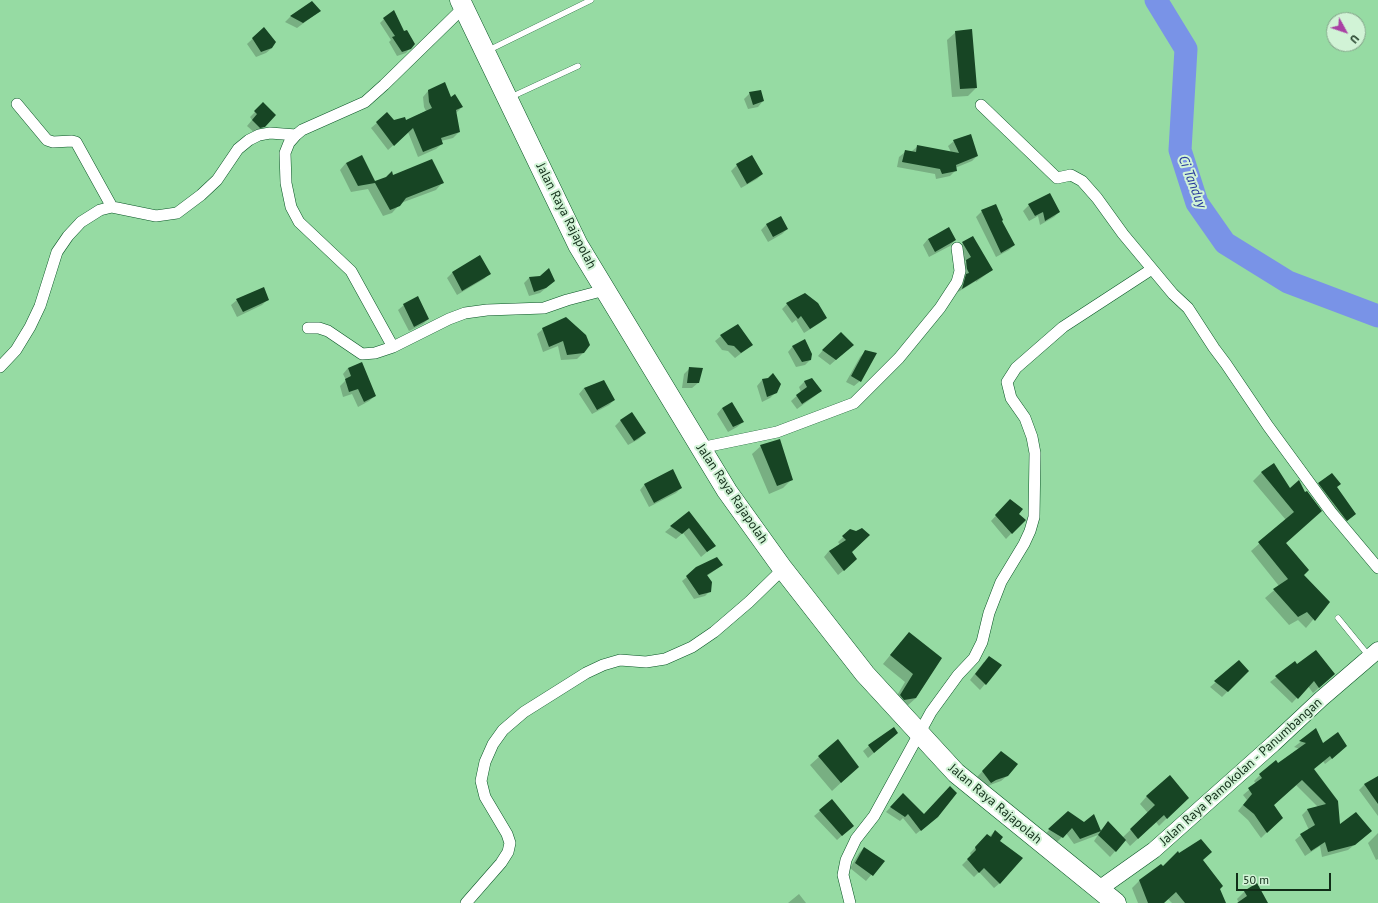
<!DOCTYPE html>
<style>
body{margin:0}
#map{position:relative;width:1378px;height:903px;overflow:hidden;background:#96dba3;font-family:"PT Sans",sans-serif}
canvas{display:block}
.north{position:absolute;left:1326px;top:12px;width:40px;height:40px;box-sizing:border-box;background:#d1f3d6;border:1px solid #84a48a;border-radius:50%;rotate:130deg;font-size:11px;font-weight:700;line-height:16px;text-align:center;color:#112d18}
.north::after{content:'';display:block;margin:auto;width:14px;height:18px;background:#a941a4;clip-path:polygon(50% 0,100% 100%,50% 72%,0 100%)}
.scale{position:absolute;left:1236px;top:873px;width:95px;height:18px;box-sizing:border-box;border:2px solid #112d18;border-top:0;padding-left:5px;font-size:12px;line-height:14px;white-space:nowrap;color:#112d18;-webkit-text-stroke:3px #d1f3d6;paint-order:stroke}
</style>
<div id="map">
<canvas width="1378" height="903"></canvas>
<div class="north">U</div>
<div class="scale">50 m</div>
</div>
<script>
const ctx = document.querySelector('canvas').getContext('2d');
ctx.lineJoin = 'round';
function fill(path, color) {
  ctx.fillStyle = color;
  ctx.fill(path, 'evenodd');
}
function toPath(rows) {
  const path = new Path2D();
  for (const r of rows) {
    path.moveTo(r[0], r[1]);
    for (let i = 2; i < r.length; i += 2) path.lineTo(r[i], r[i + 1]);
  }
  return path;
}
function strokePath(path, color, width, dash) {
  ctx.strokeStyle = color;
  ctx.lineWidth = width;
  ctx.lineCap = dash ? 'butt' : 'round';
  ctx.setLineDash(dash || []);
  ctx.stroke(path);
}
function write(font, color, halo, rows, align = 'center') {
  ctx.font = font + ' "PT Sans",sans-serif';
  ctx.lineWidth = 4;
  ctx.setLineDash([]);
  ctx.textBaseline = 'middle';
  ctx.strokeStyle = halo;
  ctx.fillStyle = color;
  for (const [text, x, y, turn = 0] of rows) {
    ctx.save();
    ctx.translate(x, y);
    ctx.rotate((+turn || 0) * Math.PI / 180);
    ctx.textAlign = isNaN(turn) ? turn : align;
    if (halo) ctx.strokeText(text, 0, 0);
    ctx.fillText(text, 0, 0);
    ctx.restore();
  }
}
fill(toPath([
 [312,3,320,11,297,28,285,22,290,17],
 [384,19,410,48,406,53,397,56,389,42,391,40,380,23],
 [264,28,272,48,266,53,256,57,247,44],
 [956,32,976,88,968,96,952,97,947,40],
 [428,91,450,98,462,107,456,113,459,132,453,138,441,141,442,144,436,149,418,157,408,132,388,150,371,128,387,114,394,121,405,121,426,111,424,107,423,97],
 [750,93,763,101,758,107,748,109,744,99],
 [263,104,264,126,258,132,255,133,247,126,252,120,250,117],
 [954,141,977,156,972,161,955,168,956,170,950,176,936,179,935,174,897,167,899,157,905,152,912,151,918,146,951,152,948,146],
 [346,163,374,182,393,176,442,183,436,190,401,203,392,213,383,216,368,189,351,192,340,170],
 [737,165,762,174,757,179,741,188,731,171],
 [1049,194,1059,212,1054,217,1040,225,1038,216,1029,221,1023,211,1029,205],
 [982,211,1001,221,1014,245,1009,250,996,257,976,217],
 [780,217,787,229,782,234,768,242,761,230,766,225],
 [949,229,955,240,950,246,929,257,923,245,928,239],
 [963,243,992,270,976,282,976,281,958,292,961,281,964,278,962,275,961,267,966,262,958,248],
 [480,257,489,274,484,279,457,295,447,278,452,273],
 [529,278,554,281,540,293,529,296,524,283],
 [268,299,262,305,237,317,231,305,237,300],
 [787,304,826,318,820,323,804,333,796,320,792,323,782,309],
 [404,305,428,319,423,324,409,331,398,310],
 [738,325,752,345,735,358,728,351,722,350,715,341,721,336],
 [543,329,583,353,577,359,561,360,558,346,543,352,537,334],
 [793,346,810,360,805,365,796,367,788,352],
 [823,350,847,350,830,365,818,356],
 [866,351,860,381,854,386,846,382,860,357],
 [348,368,375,396,369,401,358,407,352,394,343,397,340,386,346,380,343,374],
 [690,368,698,383,692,388,682,388,684,374],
 [768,379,776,392,770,398,762,402,757,386,762,380],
 [811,379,821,391,815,396,797,409,791,401,801,392,799,387,804,382],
 [604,381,614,400,609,405,592,414,579,394,584,388],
 [722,408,743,422,737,427,728,432,717,414],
 [632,413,645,433,639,439,628,445,615,426,620,421],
 [761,446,792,479,783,488,769,494,752,454],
 [1273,464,1290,489,1305,494,1312,519,1285,544,1303,575,1328,602,1306,628,1298,620,1289,625,1265,598,1279,586,1251,551,1286,520,1253,481,1261,473],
 [645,484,681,488,676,493,649,507,640,490],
 [1319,484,1336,487,1355,514,1342,525,1314,489],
 [1005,506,1018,514,1024,520,1006,539,991,521],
 [689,512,714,546,701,557,683,533,676,539,665,532],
 [850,531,850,565,838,575,824,557,829,551,840,545,838,542],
 [722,565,707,576,710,591,705,596,694,599,682,581,687,577],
 [901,642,941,658,916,698,907,706,892,704,905,682,883,664],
 [984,662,1001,665,980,690,970,680],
 [1239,662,1248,671,1222,697,1210,687],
 [1295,663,1296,666,1329,679,1313,693,1308,686,1292,703,1270,682],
 [1316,730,1323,744,1340,752,1325,764,1323,761,1313,770,1339,826,1371,831,1348,850,1322,857,1320,846,1305,856,1295,840,1301,835,1309,830,1302,815,1308,809,1318,807,1296,785,1273,806,1276,823,1261,838,1248,820,1238,811,1247,800,1243,795,1256,784,1254,781,1260,775,1278,765,1300,749,1294,747],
 [897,733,868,758,863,751,869,746],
 [838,740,858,767,832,791,810,765],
 [996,757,1007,776,1001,781,990,785,986,788,977,777],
 [1378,777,1378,816,1359,790,1364,785],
 [903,794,924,816,932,821,916,834,903,818,900,821,886,812],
 [1147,796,1187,798,1159,826,1156,822,1130,846,1125,840,1110,857,1094,841,1098,835,1074,844,1066,833,1056,843,1044,835,1068,812,1084,823,1093,815,1100,831,1108,823,1122,838,1148,813,1140,804],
 [832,801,847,831,837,840,814,816],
 [995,831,998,841,1000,883,994,888,979,872,974,877,962,865,971,856,970,853,982,841,990,836],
 [1378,833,1378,859,1376,860,1368,843],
 [864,848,883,861,866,881,850,868,859,853],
 [1202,861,1225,903,1172,903,1168,899,1163,903,1138,903,1132,888,1139,881,1161,865,1163,867],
 [1245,891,1262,903,1239,903,1237,899],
 [799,894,806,903,788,903]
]), '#0003');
strokePath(toPath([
 [1156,0,1186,49,1180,150,1197,203,1225,243,1288,282,1378,316]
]), '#7993e7', 23);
fill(toPath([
 [312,1,321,11,303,23,290,16],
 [394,10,404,31,407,30,415,44,411,49,402,52,392,37,395,36,383,18],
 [264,27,276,42,272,48,261,52,252,38],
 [972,29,977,88,960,89,955,31],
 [445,82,451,97,455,94,463,107,456,110,460,132,441,138,443,144,423,152,413,128,394,146,376,122,387,112,394,120,405,117,406,120,432,108,429,102,428,90],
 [761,90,764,101,753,105,749,92],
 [263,102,276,115,265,127,260,128,252,120,257,114,254,111],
 [971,134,978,156,956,165,957,171,942,174,940,169,902,162,905,150,916,152,917,145,959,153,953,140],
 [362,155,375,181,386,177,392,171,393,175,432,159,444,183,406,198,400,206,390,210,375,183,358,186,346,163],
 [752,155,763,174,747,184,736,164],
 [1050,193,1060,212,1045,221,1043,212,1035,216,1028,204],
 [996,204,1003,220,1002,221,1015,245,1001,253,981,210],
 [781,216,788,229,773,237,766,224],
 [949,227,956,240,935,252,928,239],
 [973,236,993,270,962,289,966,274,969,273,967,269,966,260,971,257,962,242],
 [480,255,491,274,462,291,452,272],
 [549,268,555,281,546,288,534,292,529,277,540,276],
 [264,287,269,300,243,312,236,299],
 [805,293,818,303,827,318,810,329,801,316,798,319,786,303],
 [418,296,429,319,414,327,403,304],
 [566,317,586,335,590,345,584,353,567,355,563,341,549,347,542,328],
 [738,324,753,345,741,353,734,346,728,345,720,335],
 [841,332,854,345,836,360,822,350],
 [805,339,812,354,811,360,802,362,792,346],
 [865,350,877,353,861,382,851,376],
 [362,362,376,396,364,402,358,389,349,392,345,379,351,376,348,368],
 [689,367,703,368,699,383,687,383],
 [773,373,781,384,777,393,767,397,762,379,768,378],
 [812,378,822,391,802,404,796,395,807,387,804,381],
 [604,380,615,400,597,410,584,388],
 [732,402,744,422,733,427,722,408],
 [632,412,646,433,634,441,620,420],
 [780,439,793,480,777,486,760,445],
 [1274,463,1290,488,1299,480,1305,492,1307,491,1322,511,1286,543,1309,570,1304,575,1330,602,1315,621,1307,612,1298,617,1273,589,1288,579,1258,542,1294,512,1261,472],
 [673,469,682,488,654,503,644,484],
 [1332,473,1341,484,1337,487,1356,514,1347,521,1318,483],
 [1010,499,1023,509,1019,514,1026,520,1012,534,995,515],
 [689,511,716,546,707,552,689,528,682,534,670,526],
 [862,528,870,535,852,552,857,559,844,571,829,551,846,540,842,536,850,529,856,531],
 [717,557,723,565,707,575,712,582,711,592,699,595,686,576,696,567],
 [909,632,942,658,916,698,904,700,900,695,913,674,890,655],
 [1316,650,1335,674,1319,688,1314,681,1298,699,1275,676,1295,661,1297,664],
 [989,656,1002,665,986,685,975,674],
 [1239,660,1249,671,1228,692,1214,681],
 [894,727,898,733,874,753,868,745],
 [1316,728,1323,743,1338,732,1347,746,1332,759,1330,756,1314,769,1338,801,1340,824,1356,812,1372,831,1355,845,1328,852,1325,842,1311,851,1300,834,1315,825,1307,809,1326,804,1302,780,1274,805,1283,818,1267,833,1254,814,1243,805,1252,794,1248,788,1262,778,1259,774,1276,760,1278,763,1306,743,1299,741],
 [838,739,859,767,841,783,818,756],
 [1001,751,1018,764,1008,776,996,780,991,783,982,771],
 [1170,775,1189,798,1167,819,1164,815,1138,839,1130,829,1155,805,1146,796],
 [1378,776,1378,804,1364,784],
 [950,786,957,793,938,817,921,831,908,814,905,817,890,807,903,793,924,814],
 [832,799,854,826,842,836,819,810],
 [1068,811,1084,822,1094,814,1101,831,1080,839,1072,828,1063,838,1048,829],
 [1108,821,1126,840,1116,852,1098,835],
 [995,830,1003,837,1000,841,1023,858,1000,884,984,868,979,873,967,859,976,850,975,847,987,834,991,837],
 [1201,839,1212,852,1203,860,1223,886,1220,889,1226,903,1185,903,1176,892,1164,903,1148,903,1139,880,1161,864,1163,866,1178,851,1179,853],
 [864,847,885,861,873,876,855,863],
 [1257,883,1268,903,1237,903,1247,896,1244,891]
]), '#174524');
const lane = toPath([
 [489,50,591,0],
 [511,97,578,66],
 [1338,618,1369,656]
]);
const street = toPath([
 [17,104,47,140,53,142,72,141,76,142,112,207],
 [981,105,1057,178,1071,175,1082,181,1097,198,1123,234,1173,294,1188,308,1214,348,1226,364,1268,426,1331,512,1378,568],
 [308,328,319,328,328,331,362,354,375,353,393,347,449,319,465,313,487,310,544,308,567,300,605,290],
 [393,347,351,271,299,222,291,207,286,183,285,153,289,143,296,135,302,130,365,102,384,85,464,7],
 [0,367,16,350,30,327,40,306,57,252,68,236,81,222,100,210,112,207,156,216,177,213,201,195,217,180,238,149,249,140,259,135,270,133,296,135],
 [700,448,777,432,854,403,899,358,940,308,957,282,960,271,957,248],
 [466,903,501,863,508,852,510,843,507,834,485,797,481,781,485,762,493,744,503,730,524,712,586,673,603,665,620,660,646,662,665,659,692,647,714,632,749,602,783,569],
 [850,903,843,875,846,860,856,839,874,816,931,712,958,675,974,658,982,642,989,613,1001,582,1024,544,1030,531,1034,517,1035,453,1032,437,1025,418,1011,398,1007,382,1016,368,1063,327,1152,269]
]);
const secondary = toPath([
 [1099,889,1154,850,1273,744,1321,699,1378,650]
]);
const highway = toPath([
 [460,0,578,245,727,491,783,569,865,674,956,773,1116,903]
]);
strokePath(lane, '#085424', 6);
strokePath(street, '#085424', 12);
strokePath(secondary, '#085424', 17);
strokePath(highway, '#085424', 21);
strokePath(lane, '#fff', 5.5);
strokePath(street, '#fff', 11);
strokePath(secondary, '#fff', 16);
strokePath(highway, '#fff', 20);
write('13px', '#112d18', '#d1f3d6', [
 ["Jalan Raya Rajapolah",566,216,63],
 ["Jalan Raya Rajapolah",732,494,56],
 ["Jalan Raya Pamokolan - Panumbangan",1241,772,-42],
 ["Jalan Raya Rajapolah",995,804,40]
]);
write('italic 14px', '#293b9c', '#d1f3d6', [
 ["Ci Tanduy",1192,182,69]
]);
</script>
